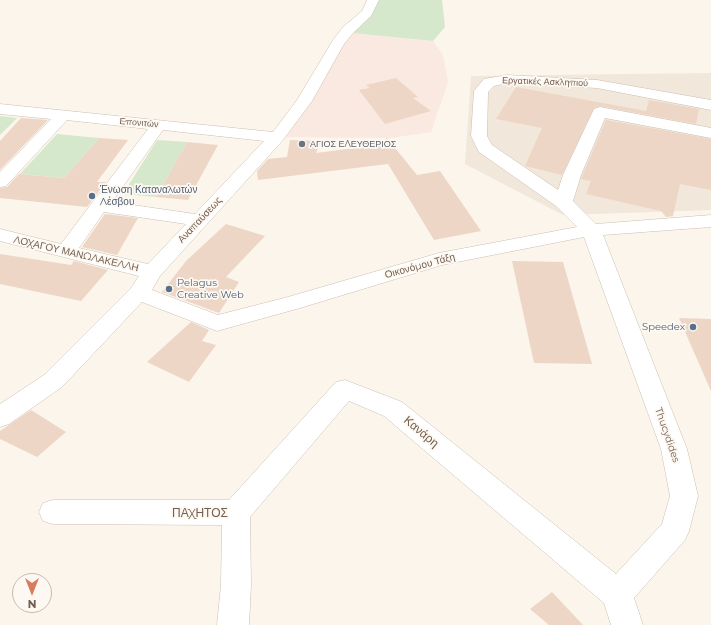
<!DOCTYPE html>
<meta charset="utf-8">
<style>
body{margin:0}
#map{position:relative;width:711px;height:625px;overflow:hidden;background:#fbf5eb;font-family:Montserrat,sans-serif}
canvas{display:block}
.north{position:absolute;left:12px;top:573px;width:40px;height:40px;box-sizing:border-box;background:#fdf9f2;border:1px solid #c6bbb2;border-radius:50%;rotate:180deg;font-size:11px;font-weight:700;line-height:16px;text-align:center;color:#745e51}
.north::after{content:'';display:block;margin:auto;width:14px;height:18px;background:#d77c5e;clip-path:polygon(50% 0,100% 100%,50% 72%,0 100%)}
</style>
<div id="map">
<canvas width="711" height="625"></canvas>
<div class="north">N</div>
</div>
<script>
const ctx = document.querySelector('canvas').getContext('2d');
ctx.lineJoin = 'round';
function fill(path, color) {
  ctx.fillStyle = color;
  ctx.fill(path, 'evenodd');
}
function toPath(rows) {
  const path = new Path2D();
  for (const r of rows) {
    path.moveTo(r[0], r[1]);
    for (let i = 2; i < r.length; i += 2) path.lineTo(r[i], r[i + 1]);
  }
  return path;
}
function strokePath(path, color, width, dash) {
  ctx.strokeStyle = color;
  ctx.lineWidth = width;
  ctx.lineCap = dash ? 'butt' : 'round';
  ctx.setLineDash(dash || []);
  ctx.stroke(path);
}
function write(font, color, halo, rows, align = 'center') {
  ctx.font = font + ' Montserrat,sans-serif';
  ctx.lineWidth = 3.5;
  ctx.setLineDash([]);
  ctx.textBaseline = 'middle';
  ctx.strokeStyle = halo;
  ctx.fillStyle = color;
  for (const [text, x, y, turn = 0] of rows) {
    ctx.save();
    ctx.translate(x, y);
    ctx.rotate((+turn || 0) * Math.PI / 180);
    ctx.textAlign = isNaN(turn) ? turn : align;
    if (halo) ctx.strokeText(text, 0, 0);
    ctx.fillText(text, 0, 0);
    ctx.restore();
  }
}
fill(toPath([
 [711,73,711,210,563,215,465,164,471,76]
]), '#f2e7db');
fill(toPath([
 [352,33,433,41,443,55,448,82,431,132,391,138,277,137]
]), '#fae9e1');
fill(toPath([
 [372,0,442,0,445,27,433,41,352,33],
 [0,116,17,118,0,135],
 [57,134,99,138,64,178,20,174],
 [157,140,187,142,156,197,123,194]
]), '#d6e8cb');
fill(toPath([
 [396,78,418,97,413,98,431,111,385,124,359,90,370,88,366,85],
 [516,87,646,111,649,100,699,109,696,124,600,106,594,108,562,175,525,166,542,128,496,119],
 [21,118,48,120,0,170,0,141],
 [606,120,711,139,711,190,680,184,673,216,666,217,661,211,586,194,591,181,581,179],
 [99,138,128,140,97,182,106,182,87,207,0,198,0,188,7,187,19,174,64,178],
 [387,138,417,175,440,171,481,231,434,240,388,164,258,180,257,171,268,159,287,157,290,140,321,141,316,153,378,145],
 [187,142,218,145,188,200,156,197],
 [105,214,138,218,117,255,82,247],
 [226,224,265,236,226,277,239,282,219,313,162,292,186,261],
 [0,254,71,265,74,261,108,270,81,301,0,284],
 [512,261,563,262,592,364,534,363],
 [679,318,711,319,711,391],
 [191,322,209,330,202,341,216,345,189,382,147,362],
 [31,410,66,432,37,457,0,439,0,431],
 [552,592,583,625,549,625,530,609]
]), '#edd6c6');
const minor = toPath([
 [367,0,379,0,371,16,353,33,344,44,312,101,283,140,160,276,152,290,218,315,288,297,439,253,577,227,556,206,479,152,471,136,474,91,484,79,507,75,597,80,711,100,711,110,597,88,507,83,494,86,488,92,487,136,492,145,558,190,563,175,594,109,600,107,711,128,711,138,605,118,581,175,573,201,596,224,711,215,711,227,603,235,687,449,698,496,689,531,685,540,634,598,643,625,611,625,604,603,384,416,349,401,250,517,251,585,249,625,217,625,221,585,222,525,53,524,43,521,39,512,43,503,53,500,229,500,336,382,345,380,402,402,616,574,662,524,670,496,661,449,584,237,442,265,300,308,217,331,142,302,62,387,9,424,0,427,0,404,44,375,131,288,139,276,0,241,0,229,61,244,148,129,67,120,6,186,0,187,0,172,51,119,0,114,0,104,273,132,297,100,333,40,343,27,362,11,367,0],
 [163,130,264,141,195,214,112,202,163,130],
 [104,212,186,224,148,264,79,248,104,212]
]);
strokePath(minor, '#ccbeb2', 1);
fill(minor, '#fff');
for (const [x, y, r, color] of [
 [302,144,4,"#6b7280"],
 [92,196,4,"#5c6f8a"],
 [169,289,4,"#5c6f8a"],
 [693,327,4,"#5c6f8a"]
]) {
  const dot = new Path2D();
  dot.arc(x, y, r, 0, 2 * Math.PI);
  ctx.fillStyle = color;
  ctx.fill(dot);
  strokePath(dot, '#fdf9f2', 1.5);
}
write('9px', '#745e51', '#fdf9f2', [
 ["Εργατικές Ασκληπιού",545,82,2],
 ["Επονιτών",139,123,5]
]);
write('9px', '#5b616d', '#fdf9f2', [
 ["ΑΓΙΟΣ ΕΛΕΥΘΕΡΙΟΣ",310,144]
], 'left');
write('10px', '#4e5e75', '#fdf9f2', [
 ["Ένωση Καταναλωτών",100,190],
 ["Λέσβου",100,202],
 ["Pelagus",177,283],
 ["Creative Web",177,295],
 ["Speedex",685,327,"right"]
], 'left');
write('10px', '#745e51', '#fdf9f2', [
 ["Αναπαύσεως",200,220,-47],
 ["ΛΟΧΑΓΟΥ ΜΑΝΩΛΑΚΕΛΛΗ",76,254,13],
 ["Οικονόμου Τάξη",420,266,-15],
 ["Thucydides",667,435,71]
]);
write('12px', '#745e51', '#fdf9f2', [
 ["Κανάρη",421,432,40],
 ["ΠΑΧΗΤΟΣ",200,513]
]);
</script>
